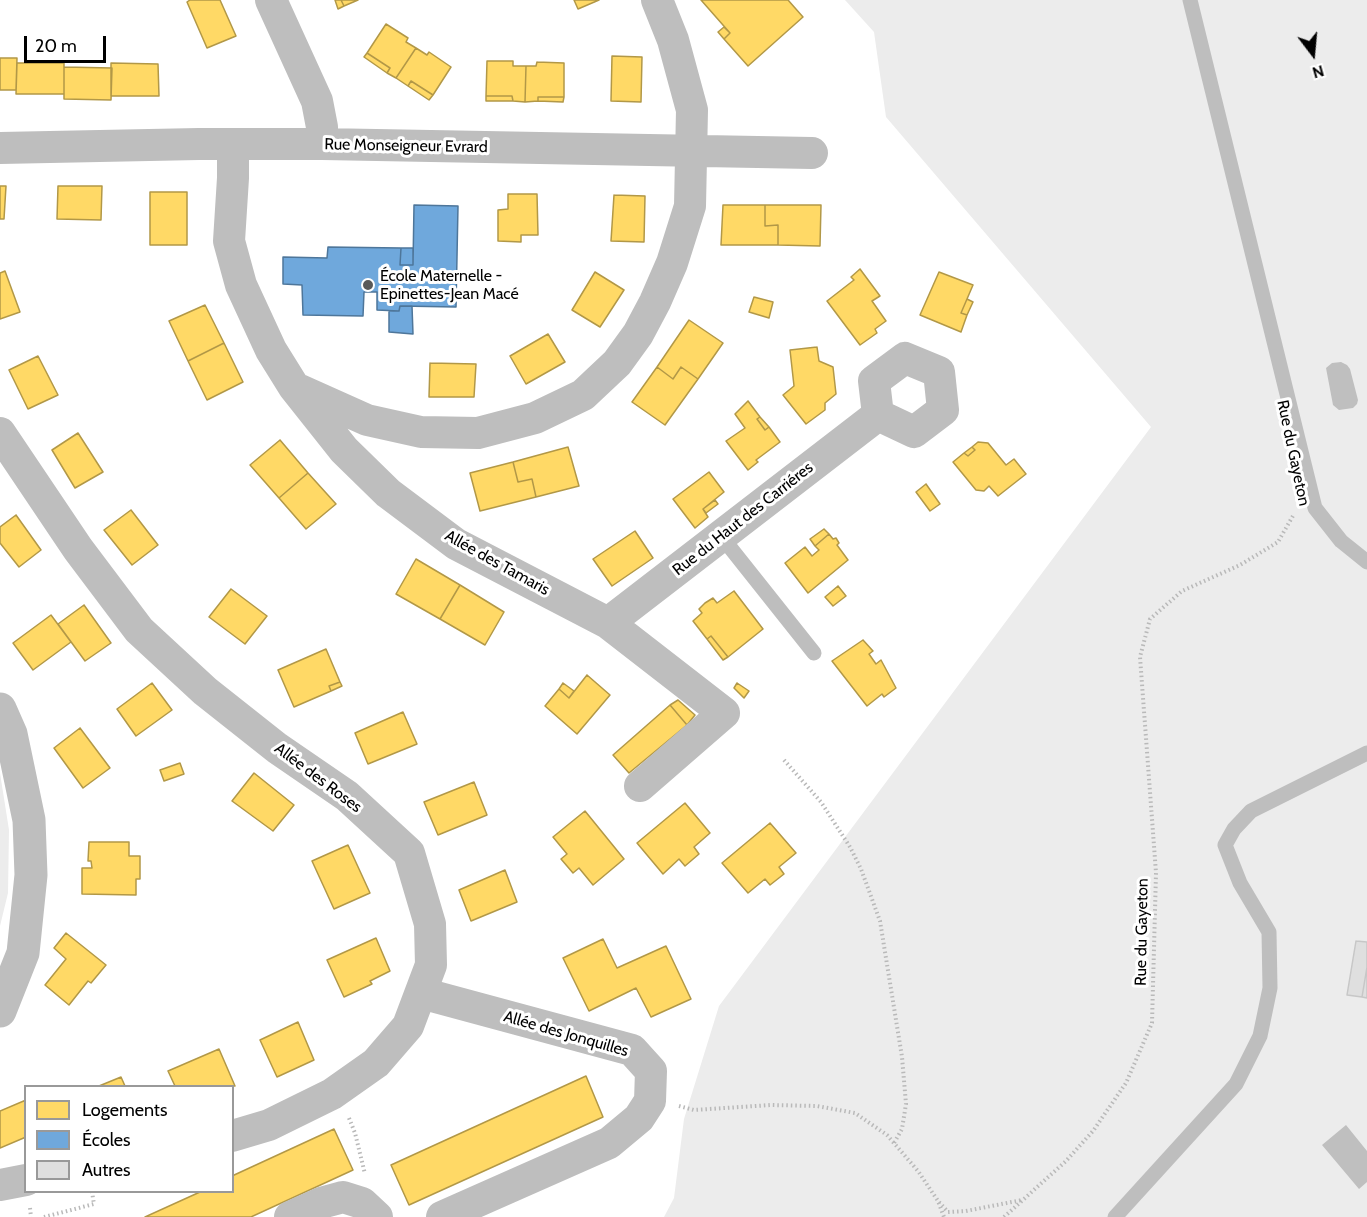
<!DOCTYPE html>
<meta charset="utf-8">
<style>
body{margin:0}
#map{position:relative;width:1367px;height:1217px;overflow:hidden;background:#fff;font-family:Cabin,sans-serif}
canvas{display:block}
.legend{position:absolute;left:24px;top:1085px;width:210px;height:108px;box-sizing:border-box;background:#fff;border:2px solid #999;margin:0;padding:8px 10px;list-style:none;font-size:18px;color:#000}
.legend li{display:flex;align-items:center;gap:12px;height:30px}
.legend b{width:30px;border:2px solid #999}
.north{position:absolute;left:1283px;top:24px;width:60px;height:60px;-webkit-text-stroke:4px #fff;paint-order:stroke;rotate:164deg;font-size:16px;font-weight:700;line-height:24px;text-align:center;color:#000}
.north::after{content:'';display:block;margin:auto;width:21px;height:27px;background:#000;clip-path:polygon(50% 0,100% 100%,50% 72%,0 100%)}
.scale{position:absolute;left:24px;top:36px;width:82px;height:27px;box-sizing:border-box;border:3px solid #000;border-top:0;padding-left:8px;font-size:18px;line-height:21px;white-space:nowrap;color:#000;-webkit-text-stroke:4px #fff;paint-order:stroke}
</style>
<div id="map">
<canvas width="1367" height="1217"></canvas>
<ul class="legend">
<li><b style="height:16px;background:#ffd966"></b>Logements</li>
<li><b style="height:16px;background:#6fa8dc"></b>Écoles</li>
<li><b style="height:16px;background:#dfdfdf"></b>Autres</li>
</ul>
<div class="north">N</div>
<div class="scale">20 m</div>
</div>
<script>
const ctx = document.querySelector('canvas').getContext('2d');
ctx.lineJoin = 'round';
function fill(path, color) {
  ctx.fillStyle = color;
  ctx.fill(path, 'evenodd');
}
function toPath(rows) {
  const path = new Path2D();
  for (const r of rows) {
    path.moveTo(r[0], r[1]);
    for (let i = 2; i < r.length; i += 2) path.lineTo(r[i], r[i + 1]);
  }
  return path;
}
function strokePath(path, color, width, dash) {
  ctx.strokeStyle = color;
  ctx.lineWidth = width;
  ctx.lineCap = dash ? 'butt' : 'round';
  ctx.setLineDash(dash || []);
  ctx.stroke(path);
}
function write(font, color, halo, rows, align = 'center') {
  ctx.font = font + ' Cabin,sans-serif';
  ctx.lineWidth = 6;
  ctx.setLineDash([]);
  ctx.textBaseline = 'middle';
  ctx.strokeStyle = halo;
  ctx.fillStyle = color;
  for (const [text, x, y, turn = 0] of rows) {
    ctx.save();
    ctx.translate(x, y);
    ctx.rotate((+turn || 0) * Math.PI / 180);
    ctx.textAlign = isNaN(turn) ? turn : align;
    if (halo) ctx.strokeText(text, 0, 0);
    ctx.fillText(text, 0, 0);
    ctx.restore();
  }
}
fill(toPath([
 [845,0,1367,0,1367,1217,664,1217,674,1198,684,1119,719,1006,1151,427,886,117,874,32],
 [0,773,9,830,8,893,0,926]
]), '#ececec');
fill(toPath([
 [1341,362,1347,365,1350,369,1358,400,1357,404,1353,408,1339,410,1333,405,1326,368,1332,363],
 [1346,1125,1367,1151,1367,1182,1359,1189,1322,1145]
]), '#bfbfbf');
const homes = toPath([
 [190,0,220,0,236,36,207,48,187,2,190,0],
 [335,0,341,0,344,6,338,9,335,0],
 [341,0,358,0,344,6,341,0],
 [574,0,599,0,578,9,574,0],
 [701,0,788,0,803,17,748,66,724,39,730,33,701,0],
 [386,24,408,38,406,42,416,48,396,78,387,73,390,68,367,53,386,24],
 [724,27,730,33,724,39,718,32,724,27],
 [416,48,427,55,429,52,451,67,433,95,411,81,408,86,396,78,416,48],
 [367,53,390,68,387,73,364,57,367,53],
 [612,56,642,57,641,102,611,101,612,56],
 [0,58,17,58,16,90,0,90,0,58],
 [487,61,513,61,513,66,526,66,525,102,513,101,512,96,486,96,487,61],
 [537,62,564,63,564,97,538,97,538,101,525,102,526,66,536,66,537,62],
 [17,63,64,63,64,94,16,94,17,63],
 [111,63,158,64,159,96,111,96,111,63],
 [64,67,112,68,111,100,64,99,64,67],
 [411,81,433,95,429,100,408,86,411,81],
 [486,96,512,96,513,101,486,101,486,96],
 [538,97,564,97,563,102,538,101,538,97],
 [0,186,6,186,4,219,0,219,0,186],
 [58,186,102,186,101,220,57,219,58,186],
 [150,192,187,192,187,245,150,245,150,192],
 [508,194,537,194,538,235,521,235,521,242,498,241,498,210,508,209,508,194],
 [614,195,645,196,644,242,611,241,614,195],
 [723,205,765,205,765,226,778,225,778,245,721,245,723,205],
 [765,205,821,205,820,246,778,245,778,225,765,226,765,205],
 [860,269,880,296,872,301,886,321,875,329,877,333,860,345,827,301,854,280,851,277,860,269],
 [5,271,20,312,0,319,0,273,5,271],
 [595,272,624,290,600,327,572,310,595,272],
 [939,272,973,285,961,313,967,315,961,332,920,315,939,272],
 [754,297,773,302,769,318,749,312,754,297],
 [967,299,973,302,967,315,961,313,967,299],
 [205,305,224,343,188,361,169,321,205,305],
 [689,320,723,343,698,379,681,367,673,379,657,367,689,320],
 [548,334,565,362,526,384,510,356,548,334],
 [224,343,243,382,207,400,188,361,224,343],
 [817,347,819,361,833,367,836,394,825,403,825,410,806,424,783,395,794,386,790,350,817,347],
 [38,356,58,395,28,409,9,370,38,356],
 [430,363,476,364,474,397,429,397,430,363],
 [657,367,673,379,681,367,698,379,665,425,632,402,657,367],
 [748,401,760,417,757,419,765,430,769,427,780,442,756,460,758,462,748,470,726,441,745,428,735,414,748,401],
 [760,417,769,427,765,430,757,419,760,417],
 [78,433,103,472,75,488,52,450,78,433],
 [280,440,308,473,279,498,250,465,280,440],
 [978,442,988,443,1006,465,1014,459,1026,474,998,496,989,486,984,491,976,490,953,462,964,453,968,456,975,450,972,447,978,442],
 [568,447,579,486,536,497,532,479,518,482,513,462,568,447],
 [972,447,975,450,968,456,964,453,972,447],
 [513,462,518,482,532,479,536,497,480,511,470,473,513,462],
 [709,472,724,492,703,509,708,517,695,528,673,499,709,472],
 [308,473,336,504,306,529,279,498,308,473],
 [926,484,940,504,930,511,916,492,926,484],
 [715,500,718,504,706,513,703,509,715,500],
 [131,510,158,545,132,565,104,530,131,510],
 [16,515,41,550,19,567,0,543,0,527,16,515],
 [824,529,829,534,815,546,810,539,824,529],
 [635,531,653,558,612,586,593,559,635,531],
 [829,534,833,539,836,538,839,543,837,545,848,560,808,593,785,563,805,547,812,556,819,550,815,546,829,534],
 [416,559,460,585,440,619,396,594,416,559],
 [460,585,504,612,485,645,440,619,460,585],
 [838,586,846,596,833,606,825,597,838,586],
 [231,589,267,616,245,644,209,617,231,589],
 [734,591,763,629,728,657,711,636,707,639,693,621,702,613,699,609,705,603,713,598,717,603,734,591],
 [84,605,111,643,85,661,58,624,84,605],
 [51,615,71,642,33,670,13,643,51,615],
 [711,636,728,657,723,660,707,639,711,636],
 [863,640,873,651,869,654,876,664,881,660,896,688,884,697,882,694,867,706,832,661,863,640],
 [326,649,340,682,329,686,331,691,294,707,278,670,326,649],
 [587,675,610,695,577,734,545,706,559,689,569,698,587,675],
 [340,682,342,686,331,691,329,686,340,682],
 [152,683,172,710,136,736,117,709,152,683],
 [563,683,574,691,569,698,559,689,563,683],
 [737,683,749,691,744,698,734,688,737,683],
 [678,700,695,715,687,725,670,705,678,700],
 [670,705,687,725,629,773,613,755,670,705],
 [403,712,417,744,368,764,355,733,403,712],
 [80,728,110,768,83,788,54,748,80,728],
 [180,763,184,774,164,781,160,770,180,763],
 [254,773,294,805,273,831,232,801,254,773],
 [474,782,487,815,438,835,424,802,474,782],
 [685,803,710,833,694,847,699,854,685,866,679,859,663,874,637,843,685,803],
 [585,811,624,859,593,885,579,868,573,873,561,859,567,854,553,837,585,811],
 [770,823,796,853,779,867,784,874,770,885,765,879,748,893,722,863,770,823],
 [89,842,129,842,129,856,140,856,140,879,136,879,136,895,82,894,82,868,92,868,91,861,88,861,89,842],
 [348,845,370,893,334,909,312,861,348,845],
 [505,870,517,902,471,921,459,890,505,870],
 [66,933,106,965,91,983,88,981,69,1005,45,985,66,959,54,948,66,933],
 [376,938,390,971,370,981,372,984,344,997,327,960,376,938],
 [603,939,617,968,666,946,691,999,651,1017,636,988,589,1011,563,958,603,939],
 [298,1022,314,1060,277,1077,260,1040,298,1022],
 [219,1049,235,1086,175,1086,168,1071,219,1049],
 [586,1076,603,1117,409,1205,391,1165,586,1076],
 [121,1077,125,1086,99,1086,121,1077],
 [26,1100,26,1137,0,1148,0,1111,26,1100],
 [334,1129,353,1170,251,1217,145,1217,200,1192,232,1192,232,1176,334,1129]
]);
fill(homes, '#ffd966');
strokePath(homes, '#b29847', 1.5);
const schools = toPath([
 [414,205,458,206,456,307,400,306,399,311,377,310,377,292,364,292,363,316,303,315,302,285,283,284,283,257,327,258,328,247,401,248,400,265,413,265,414,205],
 [401,248,413,248,413,265,400,265,401,248],
 [400,306,412,306,413,334,389,332,389,311,399,311,400,306]
]);
fill(schools, '#6fa8dc');
strokePath(schools, '#4e769a', 1.5);
const building = toPath([
 [1356,941,1367,942,1367,967,1362,997,1347,995,1356,941],
 [1367,967,1367,998,1362,997,1367,967]
]);
fill(building, '#dfdfdf');
strokePath(building, '#c7c7c7', 1.5);
strokePath(toPath([
 [784,760,821,802,850,847,861,869,880,921,902,1057,906,1104,902,1129,894,1143],
 [679,1106,694,1110,771,1105,817,1106,855,1113,887,1135,918,1171,938,1201,944,1217],
 [349,1118,355,1133,365,1174],
 [939,1202,948,1212,966,1211,1022,1200],
 [30,1208,31,1217],
 [44,1217,94,1204,92,1192],
 [1004,1217,1066,1161,1093,1131,1126,1083,1152,1023,1156,873,1140,657,1150,619,1182,591,1240,565,1278,542,1294,514]
]), '#b9b9b9', 4, [1.5, 3]);
strokePath(toPath([
 [1190,0,1315,508,1341,541,1367,562],
 [721,536,814,653],
 [1115,1217,1236,1084,1260,1036,1270,988,1269,932,1240,883,1225,845,1234,829,1251,811,1367,753]
]), '#bebebe', 15);
strokePath(toPath([
 [271,0,317,101,322,127,322,144],
 [233,144,233,178,229,241,241,285,271,350,294,387,344,450,388,493,456,544,608,623,724,713,640,786],
 [0,148,199,144,322,144,812,153],
 [300,390,367,420,421,432,478,433,535,418,583,395,617,363,638,334,655,302,672,263,690,206,692,110,673,40,657,0],
 [0,433,78,549,139,630,205,691,277,748,347,796,409,853,430,924,431,965,408,1026,376,1063,332,1094,269,1125,232,1136],
 [608,623,878,415,914,432,943,410,939,372,905,358,874,381,878,415],
 [421,993,632,1050,651,1071,650,1101,639,1118,609,1143,442,1217],
 [0,1185,26,1180],
 [290,1217,321,1203,343,1197,362,1203,377,1217]
]), '#bebebe', 32);
strokePath(toPath([
 [0,709,11,734,29,820,31,875,23,953,0,1011]
]), '#bebebe', 33);
for (const [x, y, r, color] of [
 [368,285,6,"#595959"]
]) {
  const dot = new Path2D();
  dot.arc(x, y, r, 0, 2 * Math.PI);
  ctx.fillStyle = color;
  ctx.fill(dot);
  strokePath(dot, '#fff', 2);
}
write('16px', '#000', '#fff', [
 ["Rue Monseigneur Evrard",406,146,1],
 ["Rue du Gayeton",1293,453,78],
 ["Rue du Haut des Carriéres",743,519,-38],
 ["Allée des Tamaris",497,563,29],
 ["Allée des Roses",318,778,37],
 ["Rue du Gayeton",1142,932,-89],
 ["Allée des Jonquilles",566,1034,16]
]);
write('16px', '#000', '#fff', [
 ["École Maternelle -",380,276],
 ["Epinettes-Jean Macé",380,294]
], 'left');
</script>
